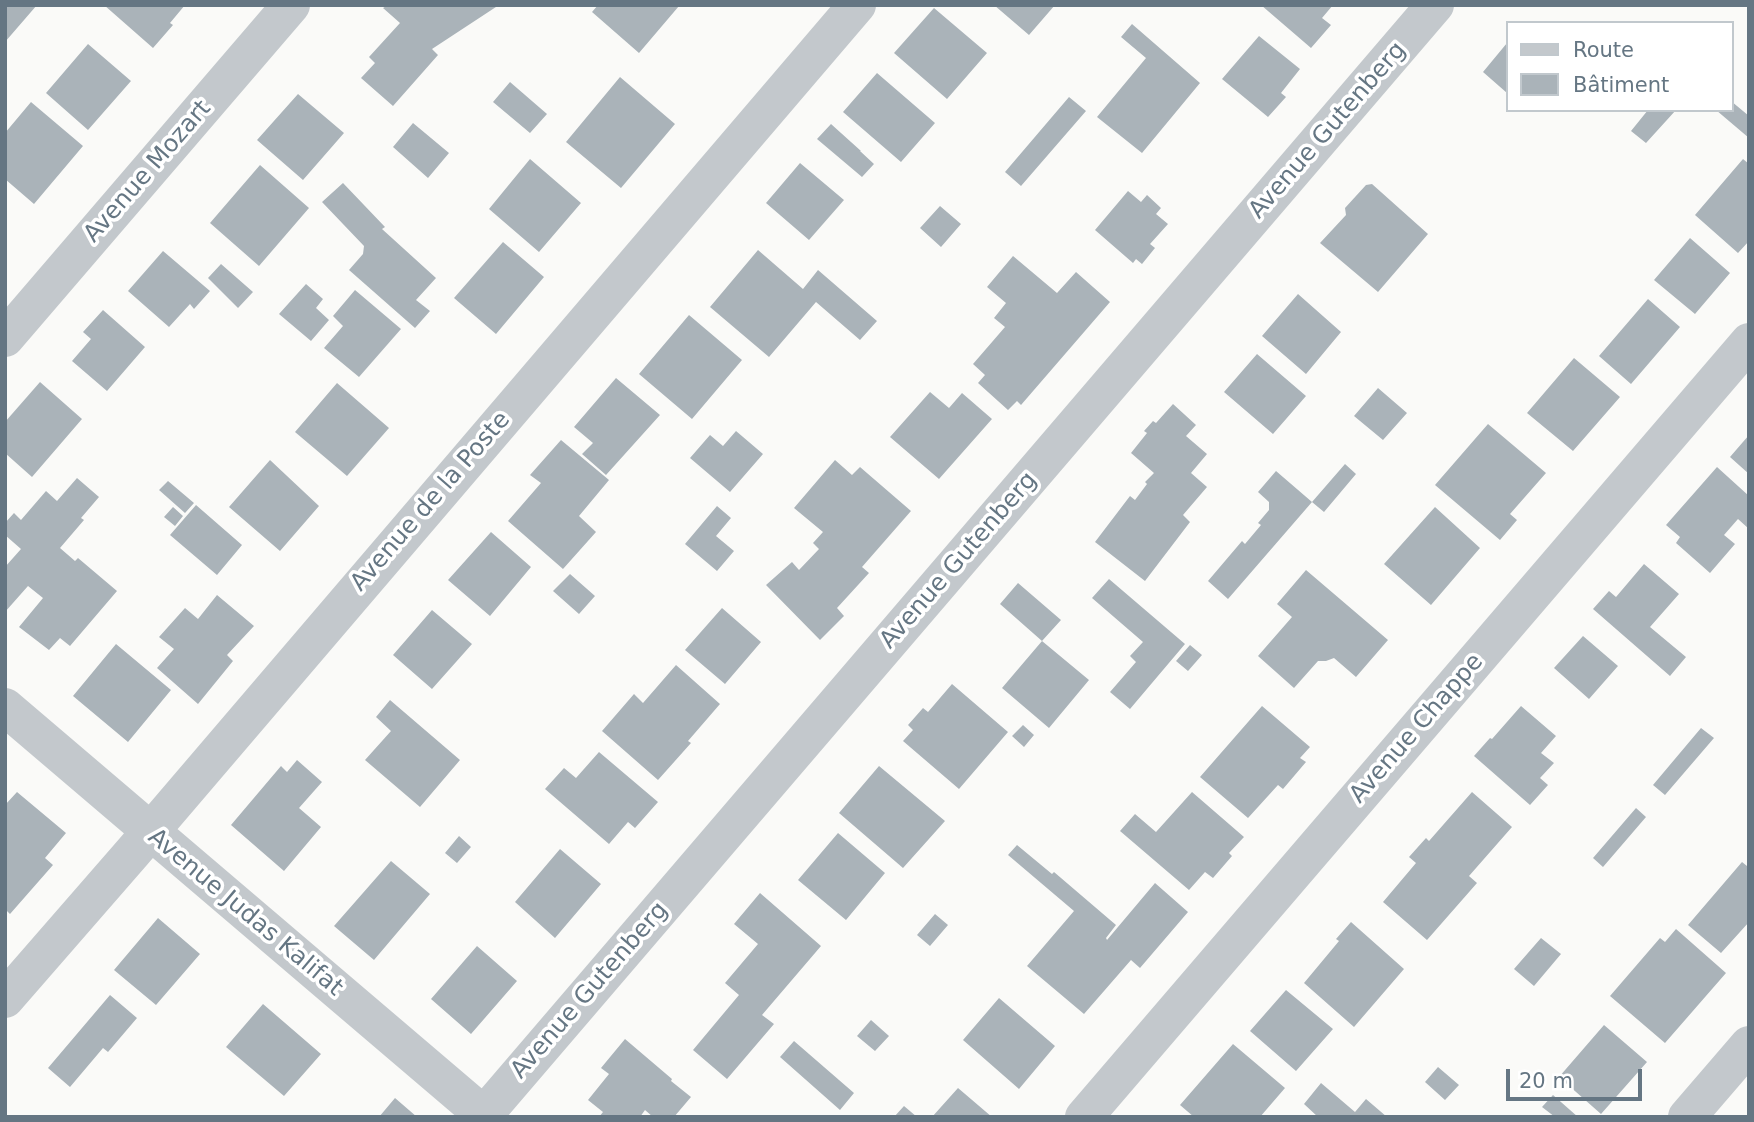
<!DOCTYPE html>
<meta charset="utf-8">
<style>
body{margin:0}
#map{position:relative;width:1754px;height:1122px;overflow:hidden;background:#fafaf8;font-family:"DejaVu Sans",sans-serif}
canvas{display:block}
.frame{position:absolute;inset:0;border:7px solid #657683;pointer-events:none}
.legend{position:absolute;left:1506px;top:21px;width:228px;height:91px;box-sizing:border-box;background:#fff;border:2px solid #c1c8cd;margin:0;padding:9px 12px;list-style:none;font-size:21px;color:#657683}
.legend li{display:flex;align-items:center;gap:14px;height:35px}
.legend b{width:35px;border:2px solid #c1c8cd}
.scale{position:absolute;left:1506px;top:1069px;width:136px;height:32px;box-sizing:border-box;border:4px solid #657683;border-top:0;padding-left:9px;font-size:21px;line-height:24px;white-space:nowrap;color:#657683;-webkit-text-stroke:5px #fff;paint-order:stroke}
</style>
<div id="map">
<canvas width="1754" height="1122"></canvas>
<div class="frame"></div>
<ul class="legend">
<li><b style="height:9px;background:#c3c8cc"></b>Route</li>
<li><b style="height:19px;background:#aab3b9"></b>Bâtiment</li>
</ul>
<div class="scale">20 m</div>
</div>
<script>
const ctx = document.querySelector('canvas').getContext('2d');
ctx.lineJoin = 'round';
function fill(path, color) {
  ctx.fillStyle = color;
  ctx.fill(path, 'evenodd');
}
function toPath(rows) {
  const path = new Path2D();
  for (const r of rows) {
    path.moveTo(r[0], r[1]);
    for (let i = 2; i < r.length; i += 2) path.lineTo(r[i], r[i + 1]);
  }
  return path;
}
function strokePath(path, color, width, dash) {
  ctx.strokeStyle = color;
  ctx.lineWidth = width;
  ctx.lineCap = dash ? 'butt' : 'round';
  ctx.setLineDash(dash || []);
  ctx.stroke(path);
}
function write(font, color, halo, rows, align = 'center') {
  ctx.font = font + ' "DejaVu Sans",sans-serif';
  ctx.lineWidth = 7;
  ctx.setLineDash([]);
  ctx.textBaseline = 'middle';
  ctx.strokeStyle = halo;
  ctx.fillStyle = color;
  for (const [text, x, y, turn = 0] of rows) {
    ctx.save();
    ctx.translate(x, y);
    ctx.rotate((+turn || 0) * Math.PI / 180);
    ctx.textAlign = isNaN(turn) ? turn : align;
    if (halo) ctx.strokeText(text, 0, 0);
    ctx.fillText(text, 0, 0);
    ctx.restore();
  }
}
fill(toPath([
 [7,5,37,5,5,42,5,7],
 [104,5,185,5,170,23,173,25,153,48],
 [388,5,499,5,432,49,438,55,393,106,361,78,375,63,369,57,400,23,383,8],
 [598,5,678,5,679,6,639,53,592,12],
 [994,5,1055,5,1029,35],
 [1261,5,1333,5,1322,18,1331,25,1311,48],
 [934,8,987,53,947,99,894,53],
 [1132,24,1200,83,1142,153,1097,117,1146,58,1121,37],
 [1259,36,1300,69,1281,93,1286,97,1268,117,1222,79],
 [1507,43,1507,93,1483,72],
 [88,44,131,81,88,130,46,93],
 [877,73,935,123,901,162,843,112],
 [620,77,675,124,621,188,566,142],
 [510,82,547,114,530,133,493,102],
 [298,94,344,133,303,180,257,140],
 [1069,97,1086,111,1021,186,1005,172],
 [1731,101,1749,116,1749,138,1716,110,1731,110],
 [31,102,83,146,34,204,5,179,5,133],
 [1648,110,1676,110,1646,143,1631,131],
 [413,123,449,153,428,178,393,147],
 [831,124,861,151,860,151,874,164,862,177,817,139],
 [530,159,581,203,539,252,489,209],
 [1743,159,1749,164,1749,241,1738,253,1695,215],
 [800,163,844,200,809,240,766,203],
 [260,165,309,208,259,266,210,223],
 [343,183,385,227,382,229,436,278,416,300,430,311,415,328,349,270,363,254,364,246,322,202],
 [1372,184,1428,234,1378,292,1320,243,1346,215,1345,208,1366,185],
 [1128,191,1141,202,1147,195,1161,208,1156,214,1168,224,1150,244,1155,248,1142,264,1136,259,1133,263,1095,230],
 [940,206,961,224,941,247,920,228],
 [1690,238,1730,273,1695,314,1654,280],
 [503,242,544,277,496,334,454,298],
 [758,250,803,289,818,270,877,321,860,340,816,302,769,357,710,307],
 [163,251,210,291,194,309,190,304,169,327,128,291],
 [1013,256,1057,293,1076,272,1110,302,1021,405,1017,401,1008,410,978,383,985,375,973,364,1005,327,994,318,1006,303,987,287],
 [221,264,253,292,238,308,208,278],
 [306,284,323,299,316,308,329,320,311,341,279,314],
 [355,290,401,329,359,377,324,348,343,326,333,316],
 [1298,294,1341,332,1306,374,1262,336],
 [1648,299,1680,327,1631,384,1599,356],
 [103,310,145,347,107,391,72,361,91,339,83,332],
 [689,315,742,360,692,419,639,374],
 [1257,354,1306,396,1273,434,1224,392],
 [1574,358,1620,397,1573,451,1527,413],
 [616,378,660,415,606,475,582,454,593,443,574,427],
 [40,382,82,419,32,477,5,453,5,422],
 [337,383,389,428,347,476,295,432],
 [1378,388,1407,413,1383,440,1354,416],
 [930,392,949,408,962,393,992,419,939,479,890,437],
 [1173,404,1196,425,1186,436,1207,454,1191,473,1207,487,1183,515,1190,522,1145,581,1095,542,1130,496,1135,500,1147,484,1145,482,1154,473,1131,453,1147,433,1144,431,1153,421,1156,423],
 [1488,424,1546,473,1510,514,1517,520,1500,540,1435,485],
 [736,431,763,454,730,492,690,458,710,435,723,446],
 [1749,435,1749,474,1730,457],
 [561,440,609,480,579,516,596,532,563,569,508,521,541,483,530,475],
 [270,460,319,506,280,551,229,507],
 [835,460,852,475,860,467,911,511,862,567,869,573,837,608,844,616,820,640,766,585,792,562,799,570,819,549,813,543,823,532,794,508],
 [1345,464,1356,474,1324,512,1312,502],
 [1717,467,1749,496,1749,529,1738,519,1724,535,1735,544,1710,573,1676,543,1680,537,1666,525],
 [1276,471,1312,502,1228,599,1208,581,1242,541,1245,544,1261,525,1258,523,1269,510,1269,502,1258,492],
 [77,478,99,497,81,518,84,520,60,548,75,561,78,558,117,591,70,646,60,638,49,650,19,627,43,598,28,586,5,612,5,567,21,549,5,535,5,523,14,513,21,520,46,491,57,501],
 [168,481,194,503,185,513,159,490],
 [196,505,242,545,217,575,170,535],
 [717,506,731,518,716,536,734,551,717,571,685,544],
 [173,507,183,516,175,526,164,517],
 [1435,507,1480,548,1431,605,1384,564],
 [491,532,531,567,490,616,448,580],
 [1644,564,1679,594,1650,627,1686,657,1670,676,1593,609,1609,591,1616,597],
 [1306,570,1388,640,1356,677,1334,658,1326,661,1318,661,1294,688,1258,656,1292,617,1277,604],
 [570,574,595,596,579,614,553,591],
 [1109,579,1185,644,1130,709,1110,692,1136,662,1130,656,1143,642,1092,598],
 [1018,583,1061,620,1042,641,1000,604],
 [217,595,254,626,227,655,233,661,198,704,157,668,174,649,159,637,185,608,198,619],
 [722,608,761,642,725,684,685,650],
 [432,610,472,644,432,689,393,655],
 [1583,636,1618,666,1589,699,1554,668],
 [1042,641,1089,680,1049,728,1002,688],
 [116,644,171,690,128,742,73,696],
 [1190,645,1202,655,1188,671,1176,661],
 [676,665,720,704,688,741,691,743,658,780,602,731,634,694,643,703],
 [952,684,1008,732,959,789,903,741,913,730,908,725,923,708,928,712],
 [390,700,460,760,420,807,365,760,391,731,376,717],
 [1262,706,1310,747,1300,758,1306,762,1283,789,1278,785,1248,818,1200,777],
 [1521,706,1556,736,1541,753,1554,763,1540,778,1548,785,1530,805,1474,756,1490,738,1492,739],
 [1023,725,1034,735,1024,747,1012,736],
 [1701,728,1714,738,1665,795,1653,785],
 [599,752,658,802,635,828,628,822,609,844,545,789,564,768,576,778],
 [297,760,322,782,299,808,321,827,284,871,231,825,281,766,287,772],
 [879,766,945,821,903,868,839,813],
 [17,792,66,833,45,858,53,865,10,914,5,909,5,805],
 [1192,792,1244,837,1229,853,1232,856,1213,878,1205,872,1189,890,1120,831,1135,814,1156,832],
 [1472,792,1512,827,1469,876,1477,883,1427,940,1383,902,1416,863,1409,857,1426,838,1429,841],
 [1636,808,1646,817,1603,867,1593,858],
 [838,833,885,873,846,920,798,880],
 [459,836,471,847,457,863,445,853],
 [1017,845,1052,874,1054,872,1116,925,1106,938,1107,940,1155,883,1188,912,1140,968,1131,960,1084,1014,1027,966,1074,911,1008,855],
 [560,849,601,884,555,938,515,902],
 [391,861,430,894,374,960,334,926],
 [1742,862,1747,866,1749,863,1749,922,1721,953,1688,925],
 [760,893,821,946,762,1015,774,1024,727,1079,693,1050,739,995,725,983,758,944,734,924],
 [935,914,948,925,930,946,917,935],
 [158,918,200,954,156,1005,114,970],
 [1351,922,1404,969,1354,1027,1304,983,1339,941,1336,939],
 [1676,929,1726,973,1665,1043,1610,996,1660,938,1665,942],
 [1541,938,1561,954,1534,986,1514,969],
 [477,946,517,981,471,1034,431,999],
 [1286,990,1333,1029,1296,1071,1250,1031],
 [110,995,137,1018,108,1052,103,1048,70,1087,48,1068],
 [999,998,1055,1046,1019,1089,963,1040],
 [263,1004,321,1054,284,1096,226,1047],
 [871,1020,889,1036,875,1051,857,1036],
 [1604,1025,1647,1062,1601,1114,1559,1077],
 [625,1039,672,1079,671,1081,691,1097,674,1117,653,1117,645,1110,640,1117,599,1117,603,1112,588,1100,609,1074,601,1068],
 [794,1041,854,1093,840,1110,780,1057],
 [1233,1044,1285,1088,1260,1117,1194,1117,1180,1105],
 [1438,1067,1459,1085,1445,1100,1425,1082],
 [1321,1083,1355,1112,1366,1099,1387,1117,1318,1117,1304,1104],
 [958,1088,992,1117,932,1117],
 [1553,1095,1578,1117,1555,1117,1542,1107],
 [395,1098,417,1117,379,1117],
 [904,1106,917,1117,894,1117]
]), '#aab3b9');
strokePath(toPath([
 [5,338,291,5],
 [5,707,486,1117],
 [5,999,133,852,857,5],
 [482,1117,1435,5],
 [1084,1117,1749,342],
 [1687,1117,1749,1045]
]), '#c3c8cc', 38);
write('24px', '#657683', '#fff', [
 ["Avenue Gutenberg",1328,131,-49],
 ["Avenue Mozart",148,172,-49],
 ["Avenue de la Poste",431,502,-49],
 ["Avenue Gutenberg",959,561,-49],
 ["Avenue Chappe",1417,729,-49],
 ["Avenue Judas Kalifat",245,913,40],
 ["Avenue Gutenberg",590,991,-49]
]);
</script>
